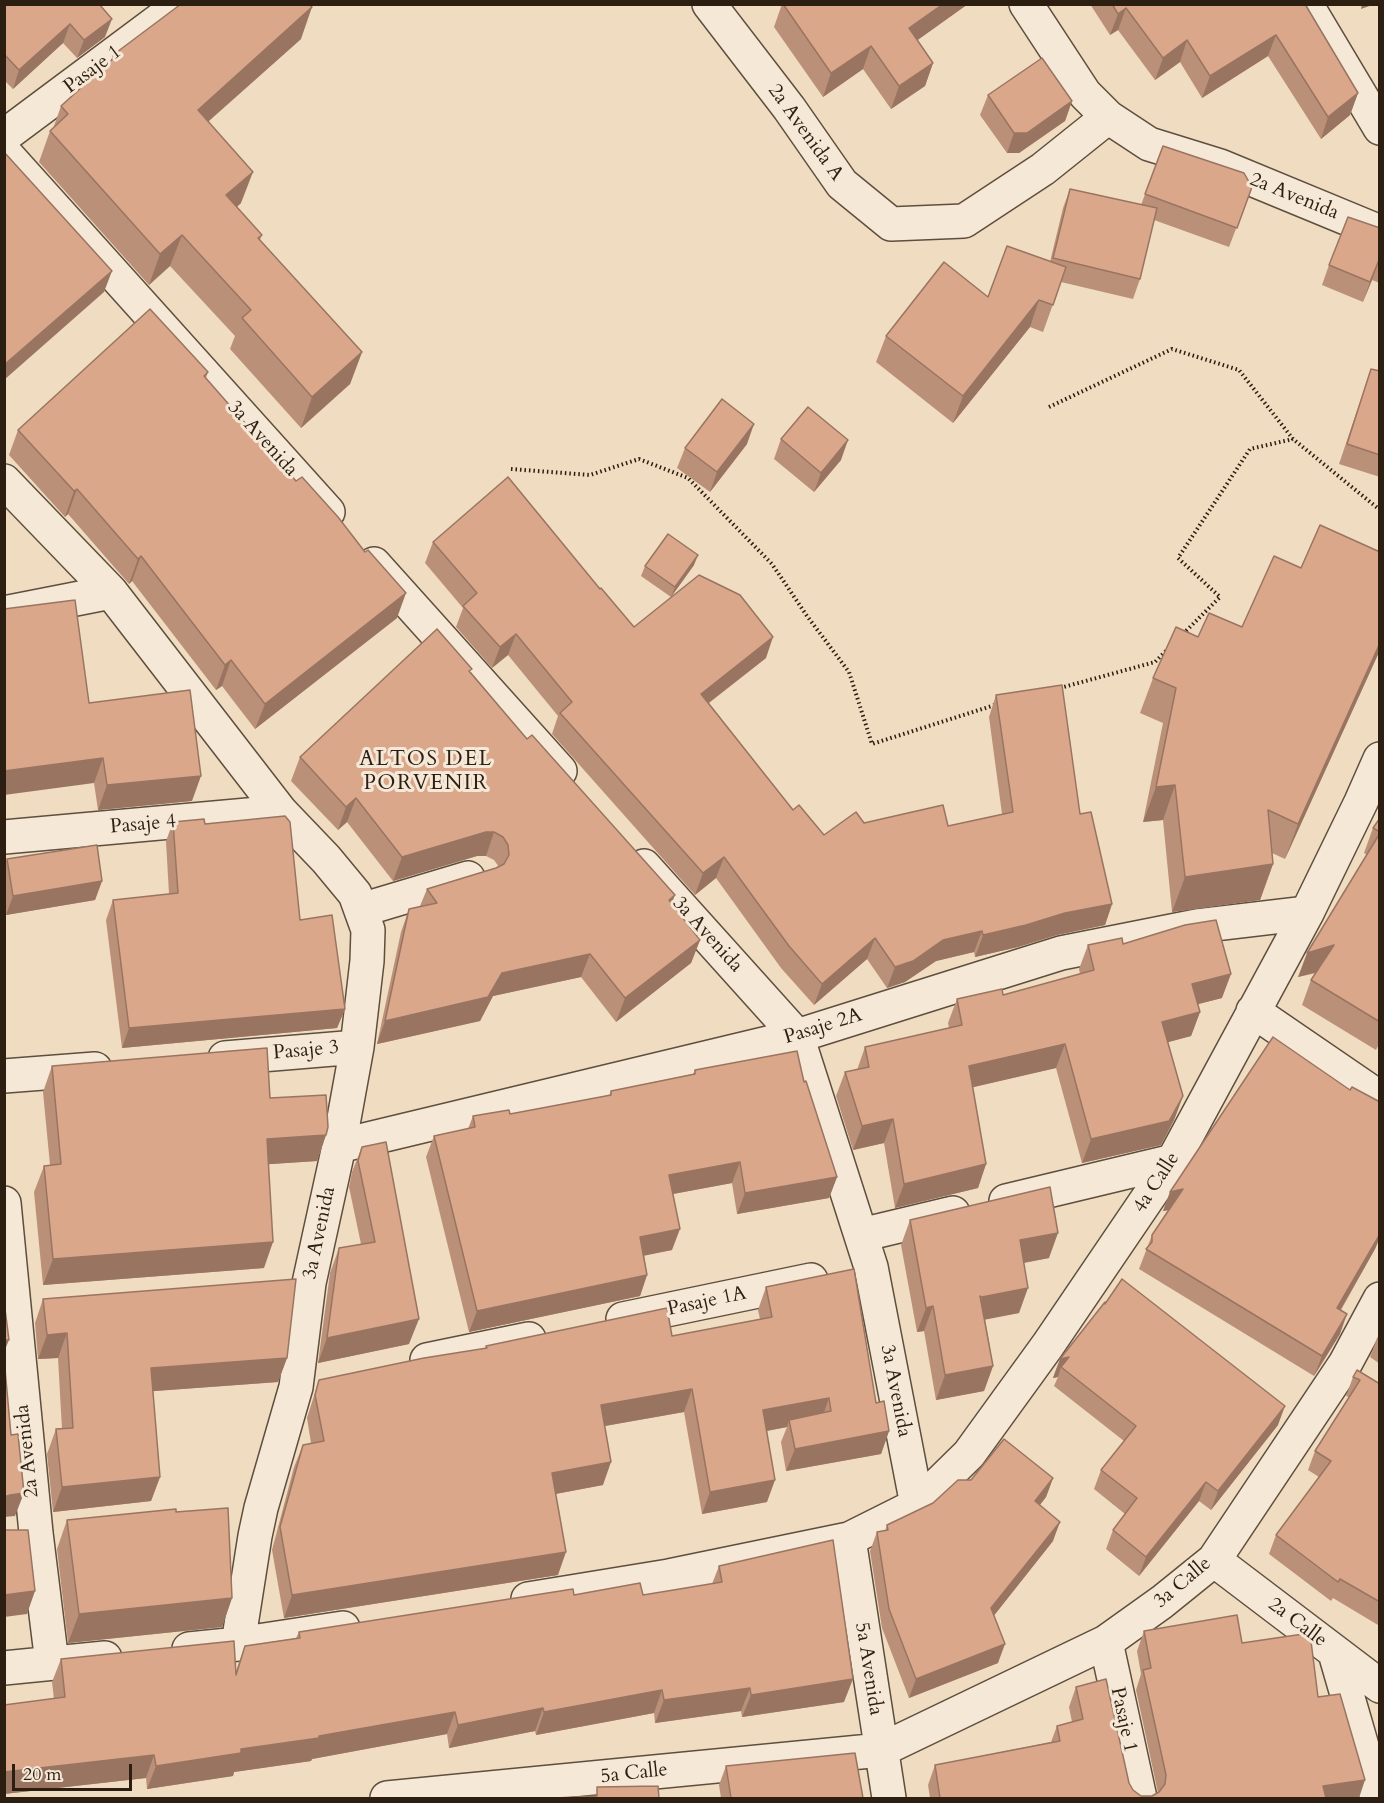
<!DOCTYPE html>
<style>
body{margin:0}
#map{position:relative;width:1384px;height:1803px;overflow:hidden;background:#f0dcc0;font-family:Cardo,serif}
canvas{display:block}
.frame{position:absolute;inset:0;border:6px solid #2d1e12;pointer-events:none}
.scale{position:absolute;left:12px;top:1764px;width:120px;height:27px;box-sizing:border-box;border:3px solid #2d1e12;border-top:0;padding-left:8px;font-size:18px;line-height:21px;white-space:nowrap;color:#2d1e12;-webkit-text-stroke:4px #f5e8d6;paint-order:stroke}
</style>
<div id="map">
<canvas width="1384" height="1803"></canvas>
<div class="frame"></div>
<div class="scale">20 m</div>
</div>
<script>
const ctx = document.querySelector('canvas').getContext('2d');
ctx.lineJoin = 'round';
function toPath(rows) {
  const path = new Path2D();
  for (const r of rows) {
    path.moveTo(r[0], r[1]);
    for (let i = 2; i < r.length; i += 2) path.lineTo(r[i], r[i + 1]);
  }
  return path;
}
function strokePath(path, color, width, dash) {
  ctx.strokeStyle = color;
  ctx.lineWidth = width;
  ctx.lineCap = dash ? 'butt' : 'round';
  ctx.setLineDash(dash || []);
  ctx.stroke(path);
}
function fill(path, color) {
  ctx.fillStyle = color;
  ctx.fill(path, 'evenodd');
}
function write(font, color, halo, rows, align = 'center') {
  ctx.font = font + ' Cardo,serif';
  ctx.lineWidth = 6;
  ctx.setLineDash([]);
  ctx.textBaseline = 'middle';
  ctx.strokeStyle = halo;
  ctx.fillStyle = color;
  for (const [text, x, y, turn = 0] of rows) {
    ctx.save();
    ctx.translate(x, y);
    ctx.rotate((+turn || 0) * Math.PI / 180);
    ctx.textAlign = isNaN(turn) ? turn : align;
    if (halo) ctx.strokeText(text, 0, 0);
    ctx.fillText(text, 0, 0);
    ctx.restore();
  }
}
const minor = toPath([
 [709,4,789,108,842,184,891,224,964,221,1043,169,1108,117],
 [1026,4,1085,94,1108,117,1149,144,1220,166,1380,232],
 [1306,4,1380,128],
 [4,136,181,4],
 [4,152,328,512],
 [4,481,111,592,281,812,326,859,355,894,368,930,367,961,357,1047,339,1146,309,1283,296,1387,261,1508,255,1536,238,1644],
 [374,564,560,771],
 [4,613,111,592],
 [4,837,281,812],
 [644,866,797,1036,871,1267,917,1505],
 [361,910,468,878],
 [1253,1011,1380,1098],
 [225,1058,357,1047],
 [4,1076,95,1069],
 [339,1146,797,1036,1061,953,1197,926,1307,913],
 [1006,1201,1173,1161],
 [4,1203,36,1533,52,1663],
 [861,1235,953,1213],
 [623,1319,811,1280],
 [427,1360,529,1339],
 [849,1539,889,1798],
 [1214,1560,1380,1686],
 [528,1599,669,1576,849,1539,917,1505,969,1454,1048,1345,1173,1161,1307,913,1361,802,1380,759],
 [1106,1642,1140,1798],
 [189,1649,238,1644,343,1628],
 [1335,1653,1377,1798],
 [4,1668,105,1658],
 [387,1798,881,1750,1106,1642,1162,1602,1214,1560,1345,1364,1380,1299]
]);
strokePath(minor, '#5e4e3e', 36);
strokePath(toPath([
 [1049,407,1172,349,1239,370,1293,439,1380,510],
 [511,469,590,475,639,459,688,478,772,564,807,616,849,672,872,744,998,704],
 [1183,634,1220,597,1178,558,1250,449,1293,439],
 [1060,688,1155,662,1167,650]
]), '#2d1e12', 4, [1.5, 3]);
strokePath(minor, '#f5e8d6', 33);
fill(toPath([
 [4,4,101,4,100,6,105,37,77,58,63,43,13,89,4,80],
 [782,4,968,4,917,40,933,63,925,86,891,109,863,69,823,97,774,27],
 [1090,4,1305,4,1358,93,1350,115,1321,139,1268,56,1202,98,1180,62,1155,80,1118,30,1110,35],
 [301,39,208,122,241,203,237,207,262,235,260,240,362,352,350,384,301,428,230,349,235,336,170,266,149,285,39,162,50,131,53,129,61,106,111,60,113,55],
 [988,95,1072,101,1065,121,1019,153,1007,153,980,115],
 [1163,146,1252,187,1229,247,1154,220,1140,279,1133,299,1061,282,1043,332,1030,327,953,423,876,362,886,336,988,297,1050,262,1063,208,1070,189,1141,205],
 [1380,228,1380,283,1372,280,1363,302,1322,285,1329,265],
 [1371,369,1380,371,1380,477,1339,464],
 [208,372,206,378,397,618,255,729,222,686,216,690,132,581,129,584,68,514,65,517,9,455,18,430],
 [781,439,841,460,814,492,774,459],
 [747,444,710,492,677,468,685,448],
 [433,542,600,589,634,627,766,658,709,703,793,810,824,835,864,823,948,826,1002,814,989,717,996,695,1080,814,1112,904,1105,925,1057,935,1018,947,975,957,974,952,936,961,905,982,887,988,867,959,814,1005,781,968,716,878,695,895,552,734,558,716,508,655,492,668,456,627,463,608,425,563],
 [1380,552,1380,650,1285,859,1272,853,1273,864,1260,900,1172,912,1163,820,1143,822,1163,723,1140,713,1153,678,1198,637,1242,627],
 [694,565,671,597,641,576,645,566],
 [471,672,527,739,672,903,700,940,691,963,616,1022,581,977,493,996,480,1021,377,1044,401,932,409,909,420,906,427,889,496,868,499,867,494,860,486,856,477,856,393,881,347,822,338,830,291,781,300,757],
 [89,703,192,801,98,810,94,783],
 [1380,818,1380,1047,1378,1046,1376,1050,1302,1005,1311,980,1316,973,1298,977,1367,855,1364,853,1373,828],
 [173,822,205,824,300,920,345,1009,337,1028,122,1048,106,920,113,900,169,894,166,841],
 [7,859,102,881,95,900,6,915,4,908,4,866],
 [1123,944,1222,998,1198,1004,1200,1012,1191,1036,1168,1042,1183,1096,1174,1120,1161,1145,1082,1163,1056,1068,973,1087,986,1164,978,1188,895,1208,884,1143,853,1150,836,1096,845,1072,857,1070,865,1047,949,1028,948,1023,957,999,1003,995,1080,974,1079,969,1088,945],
 [52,1066,270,1098,326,1135,317,1161,269,1164,264,1268,43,1285,34,1192,44,1166,50,1165,43,1092],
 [695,1070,804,1082,837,1177,829,1198,737,1214,732,1183,673,1194,672,1250,644,1255,647,1275,640,1296,469,1332,426,1157,434,1136,468,1129,473,1116,510,1114,609,1096,611,1091,693,1074],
 [1350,1090,1380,1102,1380,1237,1375,1249,1341,1310,1340,1334,1314,1376,1139,1269,1152,1235,1168,1210,1163,1211,1170,1192],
 [362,1147,409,1344,318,1363,330,1273,339,1248,361,1244,349,1187,352,1172],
 [910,1220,1049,1258,1024,1263,1019,1313,985,1319,993,1366,984,1391,936,1400,924,1331,917,1332,901,1245],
 [766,1287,876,1403,889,1431,881,1454,786,1471,781,1442,787,1427,767,1431,767,1502,702,1514,684,1412,605,1426,603,1485,556,1494,558,1575,284,1618,272,1550,294,1467,303,1445,311,1443,307,1418,319,1380,485,1349,486,1346,672,1336,760,1319,758,1310],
 [43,1299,287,1358,278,1382,153,1391,160,1477,151,1501,53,1512,47,1454,56,1429,62,1429,58,1358,38,1359,35,1323],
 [1105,1304,1278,1425,1211,1510,1199,1501,1139,1576,1106,1549,1113,1530,1125,1514,1094,1489,1101,1470,1124,1441,1054,1386,1058,1377,1053,1378,1060,1359],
 [1380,1334,1380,1364,1370,1357,1377,1338],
 [1353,1377,1380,1384,1380,1624,1378,1625,1333,1598,1331,1601,1269,1554,1276,1535,1319,1477,1308,1470,1315,1451,1349,1397,1346,1396],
 [1053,1478,1046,1497,1040,1505,1053,1541,994,1615,998,1663,909,1698,882,1628,870,1551,877,1532,885,1531,887,1525],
 [176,1512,232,1598,222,1627,68,1643,57,1549,67,1520],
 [719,1566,844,1702,742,1717,741,1711,655,1723,654,1713,536,1735,535,1731,449,1748,447,1734,312,1759,311,1761,234,1772,233,1776,147,1789,146,1778,4,1794,4,1705,54,1699,52,1682,61,1659,236,1671,245,1646,296,1638,299,1632,574,1595,643,1595,712,1584],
 [1144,1631,1242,1643,1318,1697,1359,1798,930,1798,928,1785,935,1765,1051,1742,1057,1726,1072,1722,1069,1707,1076,1687,1133,1790,1141,1796,1152,1796,1158,1793,1136,1690,1141,1674,1137,1651],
 [726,1766,863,1798,721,1798,719,1785]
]), '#bb9078');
fill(toPath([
 [943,4,968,4,901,52,909,28],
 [1362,4,1375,4,1361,9],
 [312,7,301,39,186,141,198,110],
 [1126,8,1118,30,1110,35,1118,14],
 [112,19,105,37,77,58,84,40],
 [70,24,63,43,13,89,19,70],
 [1276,35,1268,56,1202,98,1210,76],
 [1187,40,1180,62,1155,80,1163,58],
 [871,46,863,69,823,97,831,73],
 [933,63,925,86,891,109,899,86],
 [1358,93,1350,115,1321,139,1328,117],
 [1072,101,1065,121,1019,153,1007,153,1014,133],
 [253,172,241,203,215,226,226,195],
 [182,235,170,266,149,285,160,254],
 [1379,260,1372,280,1363,302,1370,282],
 [112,271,104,292,4,380,4,365],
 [1039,300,1030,327,953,423,963,396],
 [362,352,350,384,301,428,312,397],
 [754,424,747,444,710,492,717,472],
 [848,440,841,460,814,492,821,473],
 [77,489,68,514,65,517,74,491],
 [698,555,694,565,671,597,675,587],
 [141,556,132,581,129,584,138,559],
 [406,593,397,618,255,729,265,704],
 [516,634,508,655,492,668,500,647],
 [773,637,766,658,693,715,701,694],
 [1380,643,1380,650,1285,859,1298,824],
 [231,660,222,686,216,690,225,665],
 [103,758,94,783,4,795,4,771],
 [201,776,192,801,98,810,107,785],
 [1175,785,1163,820,1143,822,1156,787],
 [356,798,347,822,338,830,346,807],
 [486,832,494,832,486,856,477,856,393,881,402,857],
 [724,857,716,878,695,895,703,873],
 [1273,864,1260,900,1172,912,1185,877],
 [102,881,95,900,6,915,13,896],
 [675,895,666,918,669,900],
 [1112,904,1105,925,1057,935,1018,947,975,957,983,935,1065,913],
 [982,931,974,952,936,961,905,982,887,988,895,967,943,940],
 [875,938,867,959,814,1005,822,984],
 [700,940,691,963,616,1022,625,998],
 [1334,945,1325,970,1298,977,1307,953],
 [590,954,581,977,493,996,480,1021,377,1044,385,1021,502,973],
 [1231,974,1222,998,1183,1008,1192,984],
 [345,1009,337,1028,122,1048,129,1028],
 [1200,1012,1191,1036,1154,1046,1162,1022],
 [1065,1044,1056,1068,961,1090,969,1066],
 [1183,1096,1174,1120,1161,1145,1082,1163,1091,1139],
 [893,1119,884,1143,853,1150,862,1126],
 [326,1135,317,1161,257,1165,267,1139],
 [740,1162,732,1183,662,1196,669,1175],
 [986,1164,978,1188,895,1208,904,1184],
 [837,1177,829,1198,737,1214,745,1193],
 [1183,1189,1176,1209,1163,1211,1170,1192],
 [1380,1227,1380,1237,1375,1249,1330,1328,1337,1308],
 [680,1229,672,1250,633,1258,640,1237],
 [1058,1233,1049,1258,1011,1265,1020,1240],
 [273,1242,264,1268,43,1285,53,1259],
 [647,1275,640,1296,469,1332,477,1311],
 [1028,1288,1019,1313,973,1322,982,1297],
 [933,1306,924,1331,917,1332,926,1308],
 [1347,1314,1340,1334,1314,1376,1322,1356],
 [419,1319,409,1344,318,1363,327,1338],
 [67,1333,58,1358,38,1359,47,1335],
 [4,1340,9,1340,4,1352],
 [1069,1357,1061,1367,1058,1377,1053,1378,1060,1359],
 [287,1358,278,1382,142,1392,151,1368],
 [993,1366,984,1391,936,1400,945,1375],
 [692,1389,684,1412,593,1428,601,1405],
 [829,1398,821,1421,789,1420,787,1427,755,1433,763,1410],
 [1285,1406,1278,1425,1211,1510,1218,1491],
 [889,1431,881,1454,786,1471,795,1449],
 [611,1462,603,1485,544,1496,552,1473],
 [160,1477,151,1501,53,1512,62,1487],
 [1053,1478,1046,1497,1028,1520,1035,1501],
 [775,1480,767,1502,702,1514,710,1492],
 [1206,1482,1199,1501,1139,1576,1146,1557],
 [24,1493,15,1516,4,1517,4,1497,10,1495],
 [1060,1522,1053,1541,985,1627,991,1608],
 [566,1552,558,1575,284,1618,292,1595],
 [35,1591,27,1614,4,1617,4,1595],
 [232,1598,222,1627,68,1643,79,1614],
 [1005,1644,998,1663,909,1698,916,1679],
 [853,1679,844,1702,742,1717,751,1695],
 [750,1688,741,1711,655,1723,664,1700],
 [662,1690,654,1713,536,1735,544,1712],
 [543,1708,535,1731,449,1748,458,1725],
 [455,1712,447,1734,312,1759,311,1761,234,1772,233,1776,147,1789,156,1766,241,1749],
 [154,1755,146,1778,4,1794,4,1772],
 [1365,1780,1359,1798,1318,1798,1323,1786]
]), '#997561');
const building = toPath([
 [4,4,99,4,112,19,84,40,70,24,19,70,4,54,4,4],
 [181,4,309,4,312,7,198,110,253,172,226,195,262,235,258,238,362,352,312,397,242,318,251,310,182,235,160,254,50,131,68,114,61,106,115,57,113,55,181,4],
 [783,4,943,4,909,28,933,63,899,86,871,46,831,73,783,4],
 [1112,4,1305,4,1358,93,1328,117,1276,35,1210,76,1187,40,1163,58,1126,8,1118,14,1112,4],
 [1042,58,1072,101,1027,133,1014,133,988,95,1042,58],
 [1163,146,1244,173,1252,187,1237,228,1145,194,1163,146],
 [4,152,112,271,4,365,4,152],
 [1070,189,1157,208,1140,279,1053,258,1070,189],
 [1348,217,1380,228,1380,260,1379,260,1370,282,1329,265,1348,217],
 [1007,246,1066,267,1053,305,1039,300,963,396,886,336,944,262,988,297,1007,246],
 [150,309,208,372,204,376,296,481,302,477,338,517,365,552,368,550,406,593,265,704,231,660,225,665,141,556,138,559,77,489,74,491,18,430,150,309],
 [1371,369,1380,371,1380,455,1347,444,1371,369],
 [722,399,754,424,717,472,685,448,722,399],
 [808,407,848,440,821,473,781,439,808,407],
 [508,477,600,589,601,588,634,627,699,575,740,595,773,637,701,694,793,810,799,805,824,835,856,812,864,823,943,805,948,826,1013,812,996,695,1062,685,1080,814,1091,812,1112,904,1065,913,1026,925,983,935,982,931,943,940,913,961,895,967,875,938,822,984,789,946,724,857,703,873,560,713,572,702,516,634,500,647,463,606,477,593,433,542,508,477],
 [1320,525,1380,552,1380,643,1298,824,1268,810,1273,864,1185,877,1175,785,1156,787,1176,688,1153,678,1176,627,1198,637,1209,613,1242,627,1274,556,1301,568,1320,525],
 [668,534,698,555,675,587,645,566,668,534],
 [75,600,89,703,190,690,201,776,107,785,103,758,4,771,4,609,75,600],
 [437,629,472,669,469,671,527,739,532,735,675,895,669,900,700,940,625,998,590,954,502,973,488,997,385,1021,409,909,437,903,427,889,496,868,504,864,509,855,508,845,503,837,494,832,486,832,402,857,356,798,346,807,300,757,437,629],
 [285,816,290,822,300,920,332,915,345,1009,129,1028,113,900,178,893,173,822,204,819,205,824,285,816],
 [1380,818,1380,832,1373,828,1380,818],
 [1380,833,1380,1022,1311,980,1334,945,1307,953,1380,833],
 [97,845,102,881,13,896,7,859,97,845],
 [1216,920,1231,974,1192,984,1200,1012,1162,1022,1183,1096,1169,1121,1091,1139,1065,1044,969,1066,986,1164,904,1184,893,1119,862,1126,845,1072,869,1067,865,1047,962,1025,957,999,1002,989,1003,995,1094,970,1088,945,1122,938,1123,944,1185,925,1216,920],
 [1273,1037,1350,1090,1352,1087,1380,1102,1380,1234,1337,1308,1347,1314,1322,1356,1146,1249,1152,1242,1152,1235,1183,1189,1170,1192,1273,1037],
 [267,1048,270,1098,326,1095,328,1127,326,1135,267,1139,273,1242,53,1259,44,1166,61,1164,52,1066,267,1048],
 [797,1051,804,1082,806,1081,837,1177,745,1193,740,1162,669,1175,680,1229,640,1237,647,1275,477,1311,434,1136,475,1127,473,1116,509,1110,510,1114,611,1095,611,1091,695,1074,695,1070,797,1051],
 [386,1142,419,1319,327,1338,339,1248,375,1242,358,1161,362,1147,386,1142],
 [1050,1187,1058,1233,1020,1240,1028,1288,982,1297,980,1296,993,1366,945,1375,933,1306,926,1308,910,1220,1050,1187],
 [854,1269,876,1403,884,1401,889,1431,795,1449,789,1420,831,1411,829,1398,763,1410,775,1480,710,1492,692,1389,601,1405,611,1462,552,1473,566,1552,292,1595,280,1527,303,1445,324,1441,315,1395,319,1380,424,1358,487,1348,486,1346,667,1308,672,1336,772,1317,766,1287,854,1269],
 [296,1279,287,1358,151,1368,160,1477,62,1487,56,1429,73,1428,67,1333,47,1335,43,1299,296,1279],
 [1122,1279,1285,1406,1218,1491,1206,1482,1146,1557,1113,1530,1137,1498,1101,1470,1136,1426,1061,1367,1069,1357,1060,1359,1105,1302,1105,1304,1122,1279],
 [4,1301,9,1340,4,1340,4,1301],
 [4,1358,11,1435,18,1434,24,1493,10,1495,4,1497,4,1358],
 [1357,1370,1380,1384,1380,1602,1340,1579,1338,1582,1276,1535,1331,1461,1315,1451,1360,1380,1353,1377,1357,1370],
 [1004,1439,1053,1478,1035,1501,1060,1522,991,1608,1005,1644,916,1679,889,1609,877,1532,888,1530,887,1525,933,1503,958,1480,971,1480,1004,1439],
 [228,1508,232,1598,79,1614,67,1520,176,1509,176,1512,228,1508],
 [4,1530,28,1530,35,1591,4,1595,4,1530],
 [833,1540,853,1679,751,1695,750,1688,664,1700,662,1690,544,1712,543,1708,458,1725,455,1712,319,1736,319,1738,241,1749,241,1753,156,1766,154,1755,4,1772,4,1705,65,1697,61,1659,234,1641,236,1675,245,1646,300,1638,299,1632,573,1589,574,1595,640,1583,643,1595,722,1582,719,1566,833,1540],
 [1237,1615,1242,1643,1310,1633,1318,1697,1340,1694,1365,1780,1323,1786,1326,1798,940,1798,935,1765,1060,1741,1057,1726,1083,1719,1076,1687,1106,1679,1129,1783,1133,1790,1141,1796,1152,1796,1159,1792,1165,1784,1166,1775,1143,1670,1151,1668,1144,1631,1237,1615],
 [855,1753,863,1798,731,1798,726,1766,855,1753],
 [658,1786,659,1798,555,1798,597,1796,597,1787,658,1786]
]);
fill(building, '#daa78b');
strokePath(building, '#997561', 1.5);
write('20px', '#2d1e12', '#f5e8d6', [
 ["Pasaje 1",93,70,-37],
 ["2a Avenida A",805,133,54],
 ["2a Avenida",1294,197,22],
 ["3a Avenida",262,439,48],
 ["Pasaje 4",143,825,-5],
 ["3a Avenida",707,935,48],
 ["Pasaje 2A",823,1027,-17],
 ["Pasaje 3",306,1051,-5],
 ["4a Calle",1157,1183,-57],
 ["3a Avenida",320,1233,-78],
 ["Pasaje 1A",707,1302,-12],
 ["3a Avenida",895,1391,79],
 ["2a Avenida",28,1451,-96],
 ["3a Calle",1183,1583,-40],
 ["2a Calle",1297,1623,37],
 ["5a Avenida",868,1669,81],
 ["Pasaje 1",1123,1720,78],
 ["5a Calle",634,1774,-6]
]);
ctx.letterSpacing = '1.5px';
write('21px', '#2d1e12', '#f5e8d6', [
 ["ALTOS DEL",426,760],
 ["PORVENIR",426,784]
]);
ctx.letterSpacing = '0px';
</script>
